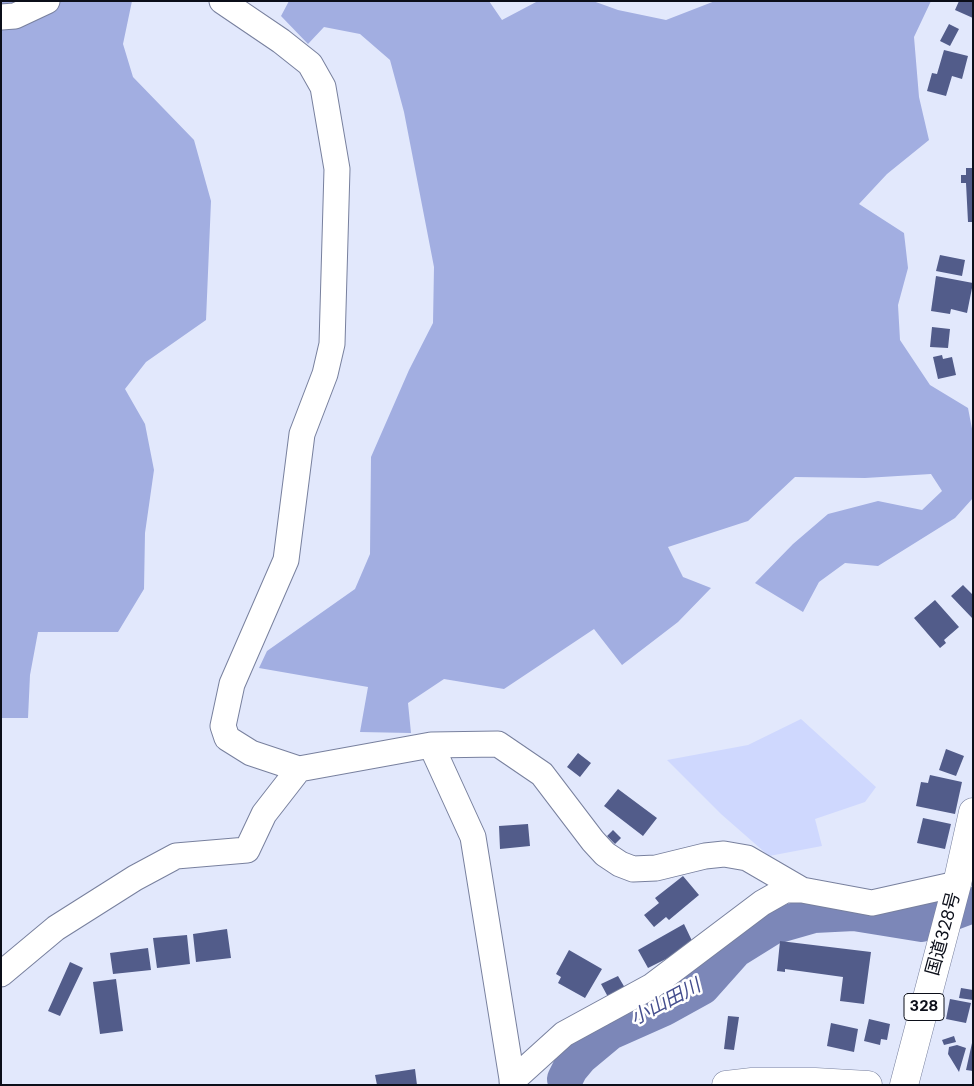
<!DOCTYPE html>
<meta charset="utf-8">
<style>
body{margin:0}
#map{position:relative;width:974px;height:1086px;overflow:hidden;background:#e2e8fc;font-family:"DM Sans",sans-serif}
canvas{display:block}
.frame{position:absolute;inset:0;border:2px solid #0b0e19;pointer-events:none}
</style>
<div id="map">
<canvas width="974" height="1086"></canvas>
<div class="frame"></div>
</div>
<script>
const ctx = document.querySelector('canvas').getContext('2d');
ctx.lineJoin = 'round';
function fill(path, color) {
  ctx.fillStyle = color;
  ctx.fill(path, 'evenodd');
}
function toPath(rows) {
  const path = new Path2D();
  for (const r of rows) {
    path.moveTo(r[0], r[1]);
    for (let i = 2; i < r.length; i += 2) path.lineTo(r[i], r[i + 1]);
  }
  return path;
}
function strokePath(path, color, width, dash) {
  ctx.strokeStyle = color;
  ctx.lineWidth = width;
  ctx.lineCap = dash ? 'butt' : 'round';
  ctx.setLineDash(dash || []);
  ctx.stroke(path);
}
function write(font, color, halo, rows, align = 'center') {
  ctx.font = font + ' "DM Sans","Noto Sans JP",sans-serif';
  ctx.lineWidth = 5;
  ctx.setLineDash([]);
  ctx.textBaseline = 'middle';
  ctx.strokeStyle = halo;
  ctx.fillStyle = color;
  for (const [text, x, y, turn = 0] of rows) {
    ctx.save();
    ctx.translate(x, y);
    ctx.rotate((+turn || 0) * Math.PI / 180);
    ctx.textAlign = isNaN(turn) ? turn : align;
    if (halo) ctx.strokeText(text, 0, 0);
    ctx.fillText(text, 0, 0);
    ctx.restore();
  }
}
fill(toPath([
 [801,719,876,787,865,802,815,819,822,846,769,856,721,814,667,760,748,745]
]), '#cfd8fe');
fill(toPath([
 [1,1,132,1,123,44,133,77,194,140,211,201,206,320,146,362,125,389,145,424,154,470,145,533,144,589,118,632,38,632,30,675,28,718,1,718],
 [289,1,489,1,502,20,538,1,593,1,618,10,666,20,715,1,931,1,914,37,919,97,929,140,887,174,859,204,904,233,908,268,898,305,900,340,930,385,968,408,973,434,973,498,955,518,878,566,845,563,819,582,803,612,755,583,793,544,828,514,878,501,922,510,942,491,931,474,865,478,795,477,748,521,668,547,683,577,711,588,678,622,622,665,594,629,504,689,444,679,408,703,411,733,360,732,368,687,259,668,267,651,355,589,370,554,371,457,409,370,433,323,434,267,404,112,390,60,360,34,324,27,308,44,281,16]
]), '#a2aee1');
strokePath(toPath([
 [565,1079,570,1069,580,1057,610,1032,664,1008,702,987,735,950,772,927,814,915,854,913,922,924,973,905]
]), '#7c87b8', 36);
fill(toPath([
 [959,1,973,1,973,18,955,10],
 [949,24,959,29,950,46,940,41],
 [944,50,968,56,962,79,952,76,946,96,927,91,932,73,937,74],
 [966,168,972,168,973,222,968,222,966,183,961,183,961,175,966,175],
 [940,255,965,260,962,276,936,271],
 [936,276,973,283,967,313,951,309,950,314,931,311],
 [932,327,950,329,948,348,930,347],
 [942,355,943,359,952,357,956,375,938,379,933,357],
 [963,585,973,595,973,619,951,596],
 [935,600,959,627,944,640,946,643,940,648,914,618],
 [946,749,964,756,956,776,939,770],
 [578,753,591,763,580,777,567,767],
 [930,775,962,782,955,814,916,806,921,782,928,783],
 [618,789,657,818,643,836,604,806],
 [923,818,951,824,945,849,917,843],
 [528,824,530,846,500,849,499,826],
 [613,830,621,838,615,844,607,836],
 [683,876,699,895,669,920,666,917,654,927,644,915,659,903,655,898],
 [684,924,694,945,648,968,638,950],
 [227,929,231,958,196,962,193,934],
 [187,935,190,964,157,968,153,938],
 [780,941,871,952,864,1004,840,1001,843,977,785,969,785,972,777,971],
 [148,948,151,970,113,974,110,953],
 [569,950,602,969,585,998,558,983,561,977,556,974],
 [70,962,83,968,60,1016,48,1011],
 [618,976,625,988,608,997,601,984],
 [116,979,123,1031,100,1034,93,982],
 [961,988,973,990,973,1000,959,998],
 [950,999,971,1003,966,1023,946,1019],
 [728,1016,739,1017,734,1050,724,1049],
 [869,1019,890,1024,887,1040,881,1039,880,1045,864,1041],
 [831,1023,858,1029,854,1052,827,1046],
 [954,1036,956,1042,944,1045,942,1040],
 [972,1043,973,1043,973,1071,966,1070],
 [957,1045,966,1048,959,1072,948,1054,949,1047],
 [415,1069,417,1085,377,1085,375,1075]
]), '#525c8a');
const minor = toPath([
 [222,1,281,41,310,64,323,87,337,169,332,344,325,374,302,434,286,560,232,684,223,726,227,738,251,753,299,769,431,745,498,744,542,774,593,841,605,854,620,864,633,869,656,868,705,856,724,854,747,858,802,890,872,903,957,884],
 [1,17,15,16,47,1],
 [431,745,473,837,513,1085],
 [1,974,56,928,135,878,176,856,247,850,264,814,299,769],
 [512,1081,564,1034,652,986,762,903,785,890,802,890]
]);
const highway = toPath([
 [726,1085,752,1082,815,1082,868,1085],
 [904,1085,957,884,973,812]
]);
strokePath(minor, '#78809e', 27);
strokePath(highway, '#78809e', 29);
strokePath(minor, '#fff', 25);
strokePath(highway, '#fff', 28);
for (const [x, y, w] of [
 [924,1007,40]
]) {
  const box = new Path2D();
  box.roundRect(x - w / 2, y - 13.5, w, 27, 4);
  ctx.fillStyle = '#fff';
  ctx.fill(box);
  strokePath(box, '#0b0e19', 1);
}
write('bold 16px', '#0b0e19', null, [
 ["328",924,1007]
]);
write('18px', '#0b0e19', '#fff', [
 ["国道328号",944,934,-75]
]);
write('italic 19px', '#444e8e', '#fff', [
 ["小山田川",666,1003,-28]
]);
</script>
